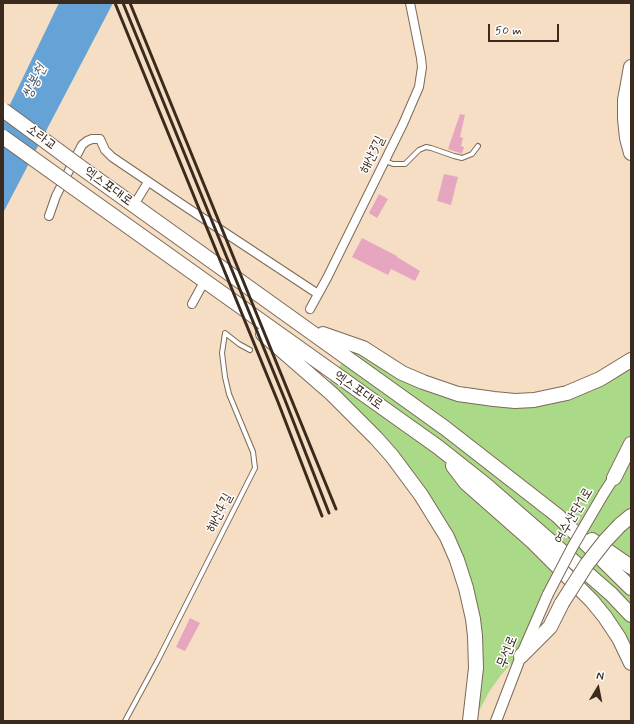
<!DOCTYPE html>
<meta charset="utf-8">
<style>
body{margin:0}
#map{position:relative;width:634px;height:724px;overflow:hidden;background:#f5dec3;font-family:Mynerve,sans-serif}
canvas{display:block}
.frame{position:absolute;inset:0;border:4px solid #3b2a1e;pointer-events:none}
.north{position:absolute;left:578px;top:668px;width:40px;height:40px;-webkit-text-stroke:3px #fff;paint-order:stroke;rotate:10deg;font-size:11px;font-weight:700;line-height:16px;text-align:center;color:#3b2a1e}
.north::after{content:'';display:block;margin:auto;width:14px;height:18px;background:#3b2a1e;clip-path:polygon(50% 0,100% 100%,50% 72%,0 100%)}
.scale{position:absolute;left:488px;top:24px;width:71px;height:18px;box-sizing:border-box;border:2px solid #3b2a1e;border-top:0;padding-left:5px;font-size:12px;line-height:14px;white-space:nowrap;color:#3b2a1e;-webkit-text-stroke:3px #fff;paint-order:stroke}
</style>
<div id="map">
<canvas width="634" height="724"></canvas>
<div class="frame"></div>
<div class="north">N</div>
<div class="scale">50 m</div>
</div>
<script>
const ctx = document.querySelector('canvas').getContext('2d');
ctx.lineJoin = 'round';
function fill(path, color) {
  ctx.fillStyle = color;
  ctx.fill(path, 'evenodd');
}
function toPath(rows) {
  const path = new Path2D();
  for (const r of rows) {
    path.moveTo(r[0], r[1]);
    for (let i = 2; i < r.length; i += 2) path.lineTo(r[i], r[i + 1]);
  }
  return path;
}
function strokePath(path, color, width, dash) {
  ctx.strokeStyle = color;
  ctx.lineWidth = width;
  ctx.lineCap = dash ? 'butt' : 'round';
  ctx.setLineDash(dash || []);
  ctx.stroke(path);
}
function write(font, color, halo, rows, align = 'center') {
  ctx.font = font + ' Mynerve,"Poor Story",sans-serif';
  ctx.lineWidth = 3;
  ctx.setLineDash([]);
  ctx.textBaseline = 'middle';
  ctx.strokeStyle = halo;
  ctx.fillStyle = color;
  for (const [text, x, y, turn = 0] of rows) {
    ctx.save();
    ctx.translate(x, y);
    ctx.rotate((+turn || 0) * Math.PI / 180);
    ctx.textAlign = isNaN(turn) ? turn : align;
    if (halo) ctx.strokeText(text, 0, 0);
    ctx.fillText(text, 0, 0);
    ctx.restore();
  }
}
fill(toPath([
 [353,345,423,382,534,400,631,360,631,663,628,655,559,570,521,656,510,665,501,675,489,692,479,711,476,711,475,636,438,521,326,388]
]), '#aada87');
fill(toPath([
 [59,3,113,3,3,213,3,119]
]), '#65a2d6');
fill(toPath([
 [460,114,465,115,460,137,463,138,461,146,464,147,462,154,448,149],
 [444,174,458,177,451,205,437,201],
 [379,194,388,199,377,218,369,213],
 [362,238,397,256,397,257,420,271,415,281,391,269,388,275,352,257],
 [190,618,200,623,185,651,176,647]
]), '#e7a6c0');
const service = toPath([
 [385,161,393,164,405,164,419,150,426,147,431,148,454,156,462,158,472,154,478,146],
 [125,721,158,660,255,468,253,452,229,394,225,377,222,353,225,333,239,344,250,350]
]);
const minor = toPath([
 [134,205,148,182],
 [49,216,56,196,82,145,87,141,92,139,100,139,105,150,112,157,183,205,318,294],
 [192,304,204,282],
 [310,309,327,278,403,124,419,87,422,67,421,58,410,3]
]);
const tertiary = toPath([
 [604,493,617,473],
 [496,721,521,656,548,594]
]);
const trunk = toPath([
 [631,67,625,100,625,119,627,138,631,153],
 [79,166,445,428,558,516,631,588],
 [70,185,438,447,486,485,611,594,631,615],
 [263,334,332,394,376,438,392,456,421,495,447,537,457,560,466,588,473,619,475,636,476,668,470,721],
 [323,334,363,348,402,373,423,382,458,394,494,399,515,401,534,400,567,393,600,379,631,360],
 [453,466,466,483,533,542,592,601,605,617,619,638,631,663],
 [614,478,631,444],
 [620,525,631,516],
 [592,540,631,567],
 [521,656,550,627,562,603]
]);
strokePath(service, '#7c6958', 6);
strokePath(minor, '#7c6958', 10);
strokePath(tertiary, '#7c6958', 12);
strokePath(trunk, '#7c6958', 16);
strokePath(service, '#fff', 4);
strokePath(minor, '#fff', 8);
strokePath(tertiary, '#fff', 10);
strokePath(trunk, '#fff', 14);
strokePath(toPath([
 [115,3,278,402,322,516],
 [123,3,285,400,329,513],
 [130,3,336,509]
]), '#3b2a1e', 3);
const tertiaryBridge = toPath([
 [548,594,573,546,604,493]
]);
const trunkBridge = toPath([
 [3,110,79,166],
 [3,137,70,185],
 [562,603,587,564,605,541,620,525]
]);
strokePath(tertiaryBridge, '#7c6958', 12, []);
strokePath(trunkBridge, '#7c6958', 16, []);
strokePath(tertiaryBridge, '#fff', 10);
strokePath(trunkBridge, '#fff', 14);
write('14px', '#3b2a1e', '#fff', [
 ["소라교",41,138,37],
 ["해산3길",373,155,-64],
 ["엑스포대로",108,187,36],
 ["엑스포대로",358,391,35],
 ["해산4길",220,513,-63],
 ["여수산단1로",574,516,-59],
 ["무선로",508,652,-68]
]);
write('italic 15px', '#4c5a68', '#fff', [
 ["쌍봉천",35,82,-63]
]);
</script>
